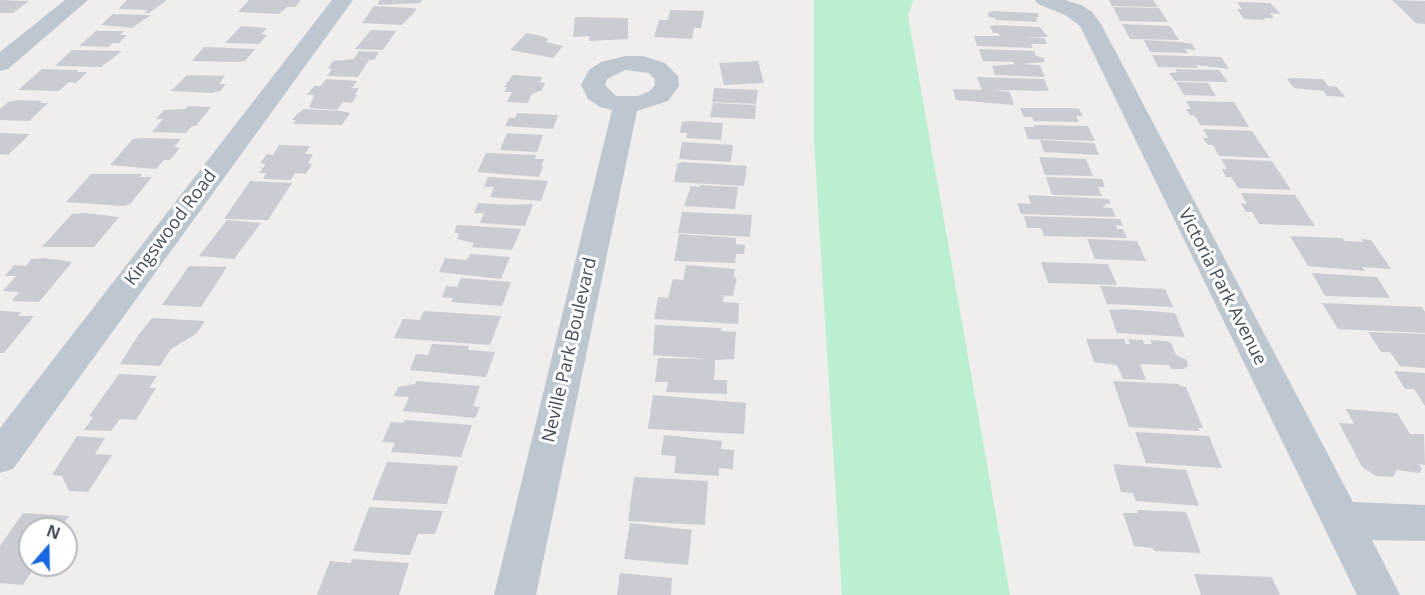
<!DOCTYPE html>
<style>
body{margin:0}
#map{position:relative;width:1425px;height:595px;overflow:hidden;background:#f0eded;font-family:"Open Sans",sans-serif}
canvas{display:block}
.north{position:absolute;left:18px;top:517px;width:60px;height:60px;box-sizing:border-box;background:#fff;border:2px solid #b5b9bd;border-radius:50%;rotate:20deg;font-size:16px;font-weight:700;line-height:24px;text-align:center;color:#454f5a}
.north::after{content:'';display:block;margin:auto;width:21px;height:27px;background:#1767df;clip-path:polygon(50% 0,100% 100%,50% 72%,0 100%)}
</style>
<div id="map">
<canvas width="1425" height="595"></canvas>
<div class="north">N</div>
</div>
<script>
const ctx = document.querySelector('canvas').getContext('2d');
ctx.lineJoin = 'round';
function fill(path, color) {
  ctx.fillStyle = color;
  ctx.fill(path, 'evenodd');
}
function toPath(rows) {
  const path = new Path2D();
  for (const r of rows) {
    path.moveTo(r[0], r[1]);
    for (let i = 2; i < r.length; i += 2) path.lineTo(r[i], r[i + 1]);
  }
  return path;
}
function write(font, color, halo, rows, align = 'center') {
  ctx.font = font + ' "Open Sans",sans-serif';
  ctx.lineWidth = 6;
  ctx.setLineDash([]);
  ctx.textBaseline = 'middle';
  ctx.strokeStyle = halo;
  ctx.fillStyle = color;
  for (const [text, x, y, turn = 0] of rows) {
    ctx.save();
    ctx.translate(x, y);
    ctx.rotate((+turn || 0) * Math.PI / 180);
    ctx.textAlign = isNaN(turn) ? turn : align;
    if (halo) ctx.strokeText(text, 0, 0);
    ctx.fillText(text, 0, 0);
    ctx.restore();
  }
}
fill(toPath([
 [814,0,913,0,908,16,1010,595,842,595,814,141]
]), '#baefd0');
fill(toPath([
 [0,0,29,1,13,13,0,13],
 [127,0,167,0,149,13,144,13,148,10,118,9],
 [249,0,301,0,295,7,287,7,279,14,238,12],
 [380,0,422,0,420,3,377,5],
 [1109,0,1153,0,1158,7,1112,6],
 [1392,0,1425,1,1425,24,1416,23],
 [1237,2,1270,3,1281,14,1270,13,1274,18,1264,18,1265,20,1244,19,1237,9,1242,9],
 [374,6,411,8,417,9,402,25,362,23],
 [1113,7,1159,8,1168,22,1120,21],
 [670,10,704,11,701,28,694,28,692,39,654,37,659,20,668,20],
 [993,11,1034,13,1038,13,1039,17,1036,17,1037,22,996,20,995,18,989,17,988,13],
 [113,14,151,15,132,28,101,25],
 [575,17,628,18,628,39,589,41,589,36,573,37],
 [1122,24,1170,26,1179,40,1130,39],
 [996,25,1040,27,1048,37,1024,37,1044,38,1047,44,1031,44,1033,48,977,46,974,36,1000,36,998,33,993,33,990,26],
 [241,26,267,28,261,34,267,35,259,44,225,43],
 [371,30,396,31,383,50,355,49],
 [96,31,124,31,120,35,127,35,119,43,112,43,109,47,79,46],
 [526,33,542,36,548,39,546,42,563,46,553,58,510,50],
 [1144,40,1181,42,1192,44,1196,50,1185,49,1188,53,1150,52],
 [204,47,255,49,245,61,237,62,192,61],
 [979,49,1034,51,1036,56,1044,58,1045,62,1021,64,1040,65,1045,77,995,75,992,66,1014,64,1013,62,983,61],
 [72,50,122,51,101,67,55,66],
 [359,51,379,52,374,60,369,60,358,77,327,76,332,69,328,69,333,61,354,59],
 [1152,55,1221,57,1229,69,1196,65,1198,68,1158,67],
 [758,61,764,83,724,85,719,63],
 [42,69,78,70,77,72,87,72,76,83,69,82,59,91,18,90],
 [1175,69,1219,70,1228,82,1175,81,1169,73,1177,72],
 [187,75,225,76,219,84,226,84,220,91,211,93,171,91],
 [513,75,542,77,540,82,545,83,542,90,532,94,528,103,507,102,512,92,504,92,507,87,504,87],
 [977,77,1044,79,1049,91,995,90,1010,92,1014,105,956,100,953,89,982,90],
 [1293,78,1323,79,1328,86,1337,87,1345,97,1327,96,1323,91,1294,88,1287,79],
 [326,79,357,81,352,88,359,88,355,95,357,95,352,103,343,102,337,110,309,108,314,95,307,95,314,86,321,86],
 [1176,82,1208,83,1216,96,1184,95],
 [714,88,758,90,756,104,712,102],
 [18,100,42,101,40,103,48,103,29,121,0,120,0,109,8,102],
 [1186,101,1234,102,1249,127,1200,125,1195,116,1190,115,1186,109,1191,109],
 [713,103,756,105,755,119,710,117],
 [188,106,211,107,196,126,192,126,186,133,152,132,163,119,156,119,164,110,185,109],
 [1020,108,1073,108,1079,109,1083,116,1076,116,1079,122,1034,121,1032,117,1024,117],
 [304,109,342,111,350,113,342,125,293,124,296,120,292,120,297,114],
 [517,113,558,115,553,129,505,126,509,118,515,118],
 [689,121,723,123,721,140,686,138,687,133,680,133,682,122],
 [1034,125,1088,126,1095,141,1028,139,1024,127,1034,127],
 [1203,129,1252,131,1270,158,1219,156,1213,145,1208,145,1203,138,1208,138],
 [0,133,30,134,8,155,0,154],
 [507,133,543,135,537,152,500,150],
 [145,138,181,139,174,147,180,148,170,160,164,160,156,169,110,165,133,139],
 [1040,140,1094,143,1099,155,1044,152],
 [682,142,733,145,731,162,679,159],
 [279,145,310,146,305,154,313,154,308,163,312,164,306,174,295,173,291,180,263,179,266,173,259,173,266,164,260,163,267,154,273,155],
 [486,153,536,155,535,159,544,159,541,166,543,166,539,177,477,172],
 [1039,157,1086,159,1093,176,1045,175],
 [1221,159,1272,161,1291,190,1238,188,1231,177,1226,177,1222,169,1227,169],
 [682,162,747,166,744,186,674,182,677,164],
 [91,174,142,174,140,177,152,177,130,204,123,206,66,202],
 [488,177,548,181,541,201,490,197,494,187,484,187],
 [1046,177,1102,179,1105,187,1098,187,1102,196,1052,195],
 [250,181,292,183,268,220,224,219],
 [700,185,738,187,735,209,684,206,691,186,700,187],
 [1241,193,1295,195,1315,226,1259,224,1252,212,1246,212,1241,203,1247,204],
 [1028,195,1109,199,1110,204,1105,204,1105,206,1102,207,1112,208,1116,217,1021,214,1017,203,1031,204],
 [478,203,510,205,533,204,525,226,480,223,484,213,474,213],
 [682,212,752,215,750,237,678,233],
 [86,213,119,217,94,247,42,247,72,214],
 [1024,216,1120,219,1123,226,1116,225,1117,229,1123,229,1127,238,1044,236,1041,228,1027,228],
 [227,220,261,223,234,259,199,256],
 [457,225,521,229,512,250,472,247,474,243,457,239,459,233,454,233],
 [679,234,736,238,736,244,745,245,744,254,736,254,735,263,674,261],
 [1290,236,1342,238,1345,241,1364,242,1361,239,1371,240,1391,269,1362,267,1365,271,1308,266],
 [1087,239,1137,241,1146,261,1095,259],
 [470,254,510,257,501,279,439,272,445,258,467,260],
 [44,258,72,262,39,302,12,301,19,292,3,291,16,276,5,276,14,265,26,266,31,259],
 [1041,262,1108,264,1117,285,1048,283],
 [686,265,735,269,734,278,737,278,733,296,716,295,724,296,723,302,739,303,738,324,654,319,658,297,668,298,673,279,683,280],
 [189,266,227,267,201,307,162,305],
 [1312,273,1377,277,1390,298,1325,296],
 [461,278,511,282,502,306,451,302,453,298,442,297,446,286,457,287],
 [1100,286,1165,289,1173,307,1107,304],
 [1322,303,1422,307,1425,312,1425,333,1338,329],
 [1123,309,1175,313,1185,337,1117,333,1109,310],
 [0,311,21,312,18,316,34,316,4,353,0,353],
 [424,311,501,316,490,345,394,338,403,319,420,320],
 [152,318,205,321,196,334,171,349,160,366,120,364,139,334],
 [655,325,721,328,721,331,736,332,734,359,715,360,714,380,727,380,727,394,666,392,668,382,655,382,658,358,709,359,653,355],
 [1368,332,1425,334,1425,368,1400,366,1390,352,1381,352],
 [1086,339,1124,339,1126,344,1130,344,1128,339,1143,340,1144,344,1152,344,1150,340,1165,341,1171,343,1176,355,1187,360,1188,366,1184,369,1171,369,1169,365,1140,364,1146,380,1123,379,1117,365,1094,362],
 [432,344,469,346,468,350,495,352,486,377,410,370,416,354,428,355],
 [1394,371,1425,373,1425,406,1414,389,1405,389],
 [119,374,157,376,149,388,156,388,136,420,120,419,111,431,84,430,93,417,89,416],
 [416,381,480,386,473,406,480,407,475,418,403,411,409,397,394,396,398,387,415,384],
 [1113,381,1179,384,1180,386,1186,387,1203,428,1198,428,1200,431,1129,427],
 [653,395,746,403,744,434,648,429],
 [1346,409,1397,413,1410,434,1424,434,1425,465,1419,464,1422,469,1419,473,1397,470,1393,477,1376,476,1362,467,1339,423,1354,424],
 [405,420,472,425,461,457,391,452,395,443,382,442,391,422,403,423],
 [1135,432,1209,436,1222,468,1146,463],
 [664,435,722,441,721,449,734,450,733,469,719,468,719,476,674,473,676,456,661,455],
 [77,436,105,438,95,454,112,455,88,492,69,491,62,476,52,475],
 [387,462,458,466,447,504,372,500],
 [1113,464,1186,470,1199,506,1136,501,1133,493,1121,492],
 [634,477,708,481,705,525,628,521],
 [369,507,443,511,435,534,418,534,410,555,353,551],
 [1137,510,1186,512,1201,553,1154,551,1153,548,1134,546,1123,513,1138,513],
 [23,513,69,516,60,529,30,529,30,565,36,565,23,585,0,583,0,546],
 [630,523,692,530,688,565,624,559],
 [352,559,409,563,399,595,317,595,330,561,351,563],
 [620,573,672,578,671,595,617,595],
 [1194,574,1272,577,1280,595,1201,595]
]), '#c9ccd2');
fill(toPath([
 [65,0,88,0,8,69,0,71,0,52,65,0],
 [332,0,353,0,13,469,0,473,0,428,332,0],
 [1035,0,1065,0,1081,5,1092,12,1101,24,1353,502,1425,505,1425,541,1372,540,1400,595,1357,595,1080,26,1065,15,1038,4,1035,0],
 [625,56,643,56,665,63,678,76,679,86,668,101,637,111,536,595,494,595,612,110,600,107,588,99,581,85,589,70,601,62,625,56],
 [625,70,649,73,654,78,655,85,650,91,638,96,616,96,605,85,607,79,625,70]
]), '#bdc7d0');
write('18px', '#454f5a', '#fff', [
 ["Kingswood Road",171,228,-53],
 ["Victoria Park Avenue",1222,287,63],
 ["Neville Park Boulevard",570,350,-77]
]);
</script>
